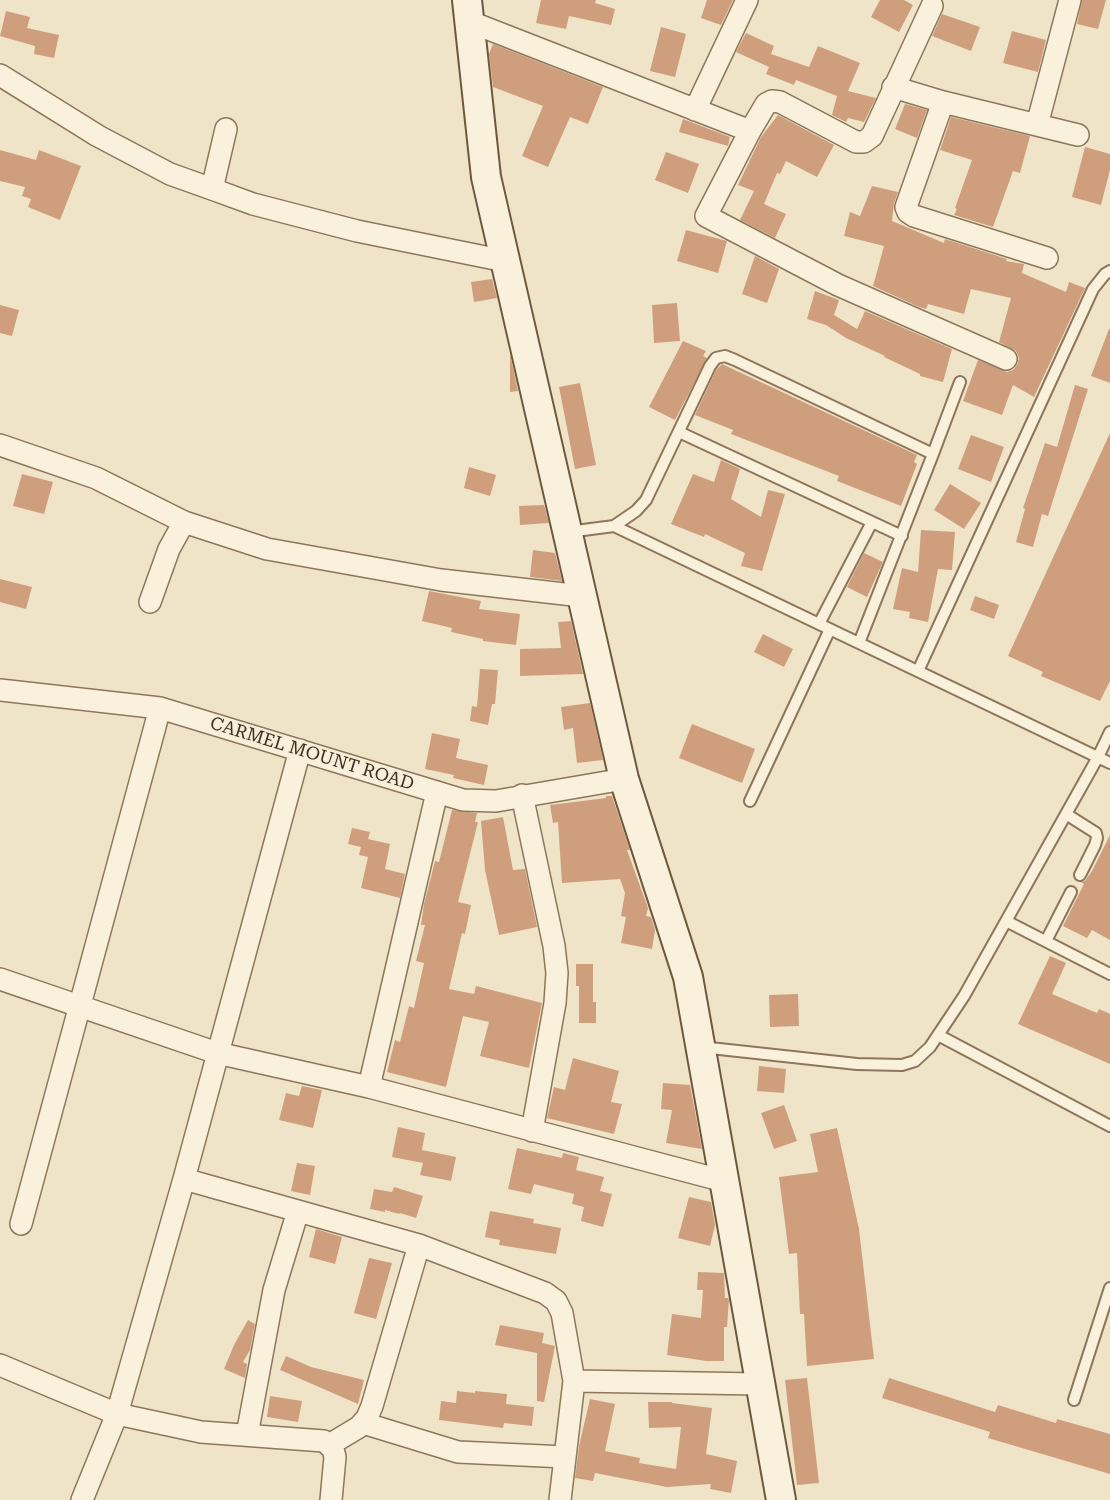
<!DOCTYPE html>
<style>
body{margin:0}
canvas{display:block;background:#f0e4c8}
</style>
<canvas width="1110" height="1500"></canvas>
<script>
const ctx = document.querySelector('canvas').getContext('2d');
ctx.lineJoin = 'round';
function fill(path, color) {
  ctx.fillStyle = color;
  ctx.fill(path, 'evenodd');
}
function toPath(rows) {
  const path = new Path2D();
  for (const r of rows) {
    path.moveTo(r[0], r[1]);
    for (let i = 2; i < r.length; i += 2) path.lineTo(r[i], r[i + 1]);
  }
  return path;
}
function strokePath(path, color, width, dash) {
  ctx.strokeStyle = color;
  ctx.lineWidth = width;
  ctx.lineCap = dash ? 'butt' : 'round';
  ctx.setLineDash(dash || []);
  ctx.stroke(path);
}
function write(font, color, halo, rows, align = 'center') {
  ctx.font = font + ' "Roboto Serif",serif';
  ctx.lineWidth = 4.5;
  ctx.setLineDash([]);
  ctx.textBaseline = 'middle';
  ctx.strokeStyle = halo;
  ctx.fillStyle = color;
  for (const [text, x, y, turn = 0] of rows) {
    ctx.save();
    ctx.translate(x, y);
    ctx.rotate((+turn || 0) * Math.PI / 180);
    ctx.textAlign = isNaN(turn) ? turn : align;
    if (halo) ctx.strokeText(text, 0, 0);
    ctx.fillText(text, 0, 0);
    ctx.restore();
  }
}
fill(toPath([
 [541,0,596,0,595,3,615,9,611,25,569,16,566,29,536,23],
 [707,0,733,0,721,25,701,18],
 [880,0,904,0,913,5,899,32,871,17],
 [1082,0,1106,0,1098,29,1077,24],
 [6,11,30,17,27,28,59,35,54,58,34,54,35,46,0,36],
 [942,14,980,27,971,51,932,36],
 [661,27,686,34,675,77,650,71],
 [1012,31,1046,40,1038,72,1003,63],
 [746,33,774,46,771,54,809,67,818,46,860,63,848,91,876,98,864,122,848,118,846,122,832,115,837,96,796,80,794,85,766,74,769,67,736,52],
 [493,44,603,87,588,124,570,117,548,167,522,156,543,106,493,87,489,54],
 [905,104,927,110,917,138,895,129],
 [778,115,834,145,817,177,786,161,780,174,777,173,764,204,786,214,775,238,740,220,754,191,738,185,761,137],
 [951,117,1030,136,1020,173,1013,171,993,227,954,215,957,209,955,208,972,160,940,150],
 [683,119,730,137,728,146,679,132],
 [1085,147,1110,154,1110,170,1101,205,1072,197],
 [0,150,36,160,39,150,81,166,60,220,28,207,31,199,22,196,25,187,0,181],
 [666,152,699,164,688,193,655,180],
 [872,186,898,192,894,203,892,221,944,243,945,239,1007,259,1006,261,1024,264,1022,273,1066,292,1069,282,1085,288,1034,397,1013,385,1002,415,963,401,978,360,1007,372,1013,370,1017,365,1019,358,1016,351,999,342,1011,298,971,289,964,314,928,304,926,309,919,307,873,286,884,246,844,236,850,212,860,216],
 [686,230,727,241,718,273,677,261],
 [755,256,779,269,767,303,742,294],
 [492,279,497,298,474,302,471,282],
 [815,291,839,300,834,315,857,329,865,311,952,349,943,382,920,376,920,374,884,357,885,356,846,338,826,325,807,319],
 [677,303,680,341,654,343,652,305],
 [0,305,19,310,12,336,0,333],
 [1109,329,1110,329,1110,383,1091,376],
 [683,341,706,351,703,356,707,358,675,420,649,407],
 [510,354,518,391,510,392],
 [722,364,917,455,914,462,917,464,901,506,837,481,839,476,731,434,733,430,695,415,716,370],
 [580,383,596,465,575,469,559,387],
 [1075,385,1088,389,1048,516,1042,514,1033,547,1016,542,1025,509,1023,508,1045,443,1057,447],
 [1110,433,1110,681,1100,701,1041,676,1043,672,1008,656],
 [971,435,1004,447,991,482,958,469],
 [721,460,740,469,731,499,761,517,768,490,785,494,762,571,741,566,745,553,705,534,704,537,671,524,693,474,714,482],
 [469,467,496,475,490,496,464,488],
 [22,474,53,482,44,514,13,506],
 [950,484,981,503,964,529,934,510],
 [544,505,549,523,520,525,519,506],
 [921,530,955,532,952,570,938,569,928,622,909,618,910,612,893,609,902,568,918,572],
 [533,550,555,553,562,581,530,577],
 [864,553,883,562,867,597,847,587],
 [0,579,32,587,26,609,0,602],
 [429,591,481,601,479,609,520,614,516,645,483,641,483,639,451,632,452,628,422,621],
 [975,596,999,605,994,619,970,610],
 [571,621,583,674,520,676,520,649,561,648,558,622],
 [763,634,793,649,784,667,754,652],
 [480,669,498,670,495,704,492,704,488,725,470,721,472,706,477,707],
 [590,703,603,760,577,763,573,728,564,730,561,707],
 [692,724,755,749,742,783,679,758],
 [432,733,460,739,456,758,488,765,484,785,453,778,454,775,425,769],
 [606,796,612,796,630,850,627,850,648,908,646,916,651,917,655,930,652,949,621,943,626,917,621,916,625,893,620,879,562,883,558,822,553,823,550,805,606,798],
 [452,810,477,813,475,822,478,822,458,902,471,905,465,934,462,933,449,989,474,994,476,986,542,1003,529,1068,480,1056,489,1022,463,1016,446,1087,387,1072,395,1040,400,1042,409,1006,414,1008,424,963,416,961,425,925,421,925,424,904,435,861,439,862],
 [503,817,513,870,525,869,537,927,499,935,485,870,481,821],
 [352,828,370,832,368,839,390,844,385,869,405,874,400,898,361,888,368,857,359,855,361,847,348,844],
 [1110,835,1110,940,1092,930,1087,938,1063,926,1084,884,1081,882,1085,881,1092,871],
 [1050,956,1066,963,1052,994,1097,1013,1099,1009,1110,1014,1110,1064,1018,1024],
 [576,964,593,964,593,1002,596,1002,596,1023,579,1023,579,986,576,986],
 [798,994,799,1026,770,1027,769,995],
 [573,1058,619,1071,611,1102,622,1104,614,1134,547,1118,554,1087,565,1090],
 [759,1066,786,1069,784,1093,757,1091],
 [663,1083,690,1085,702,1149,666,1143,672,1110,661,1109],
 [302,1086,322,1090,313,1128,279,1120,286,1093,299,1096],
 [784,1105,797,1141,774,1149,761,1113],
 [398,1127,425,1133,422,1150,456,1157,451,1181,420,1175,423,1163,392,1157],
 [837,1128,859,1229,874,1359,807,1366,804,1314,800,1314,797,1253,789,1254,779,1177,818,1172,810,1134],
 [517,1148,562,1158,563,1153,579,1157,576,1170,604,1177,600,1191,612,1194,603,1227,581,1221,584,1207,572,1204,574,1194,534,1184,531,1194,508,1189],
 [297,1163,315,1166,310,1195,291,1191],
 [394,1187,423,1196,416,1218,400,1213,399,1214,385,1210,385,1212,370,1209,374,1189,392,1192],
 [689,1197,711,1202,715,1225,710,1246,678,1238],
 [490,1211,534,1219,533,1223,561,1228,556,1254,499,1245,500,1240,485,1237],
 [316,1229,342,1237,335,1264,309,1257],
 [369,1258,392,1263,376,1319,354,1313],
 [698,1272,724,1273,725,1298,728,1298,729,1300,727,1327,724,1327,724,1361,706,1361,667,1355,672,1314,701,1318,703,1290,697,1290],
 [248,1320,255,1324,250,1350,243,1362,247,1364,245,1378,224,1369,234,1345],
 [500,1325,544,1333,542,1343,555,1346,544,1402,537,1401,537,1353,495,1345],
 [286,1356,311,1367,364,1380,358,1404,280,1370],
 [807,1378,819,1483,797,1485,785,1380],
 [889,1378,995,1412,998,1405,1056,1423,1057,1419,1110,1434,1110,1474,988,1438,990,1432,882,1398],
 [457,1391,475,1393,475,1391,507,1394,506,1404,534,1407,532,1426,504,1423,503,1428,439,1420,441,1401,456,1403],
 [270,1396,302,1401,298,1422,267,1417],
 [590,1399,615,1404,605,1451,640,1458,639,1463,676,1469,681,1427,649,1428,648,1402,672,1402,672,1403,712,1408,706,1454,737,1461,731,1493,710,1489,711,1484,667,1487,595,1473,593,1481,575,1478,579,1446]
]), '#cf9f7d');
const lane = toPath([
 [679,432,902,536],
 [614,526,1110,763],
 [568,532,614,526,636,511,646,500,710,366,716,358,725,356,735,360,933,454],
 [819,624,872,522],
 [859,643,933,454,960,382],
 [918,671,1093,289,1105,274,1110,271],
 [750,801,830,629],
 [1066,814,1096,833,1097,838,1095,845,1080,875],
 [1006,921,1110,974],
 [1046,941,1071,892],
 [938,1035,1110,1126],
 [701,1047,857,1064,902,1065,915,1061,930,1047,964,996,1098,757,1110,732],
 [1074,1400,1110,1288]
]);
const street = toPath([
 [468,21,750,131,706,216,838,285,1006,359],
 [0,75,98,136,170,174,212,189,253,204,357,231,505,261],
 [893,87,943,102,1078,135],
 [943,102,906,207,908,212,914,216,1047,258],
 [695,110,747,0],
 [1037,125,1070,0],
 [750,131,766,104,772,101,780,102,856,142,864,142,872,136,932,6],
 [212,189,226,129],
 [0,445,96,478,184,522,267,549,441,580,582,596],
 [150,602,169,549,184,522],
 [0,690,160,708,463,800,496,801,624,779],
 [522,795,554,946,557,973,555,1003,532,1131],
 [0,979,217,1053,369,1087,724,1181],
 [369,1087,437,792],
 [184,1179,419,1245,545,1293,556,1301,562,1313,574,1381,560,1500],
 [21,1224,160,708],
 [0,1365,117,1414,201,1432,324,1441,333,1449,335,1457,331,1500],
 [574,1381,760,1384],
 [363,1423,458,1452,565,1457],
 [247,1435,274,1290,298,1211],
 [329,1445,359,1427,367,1418,372,1406,419,1245],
 [82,1500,117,1414,184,1179,300,750]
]);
const secondary = toPath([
 [467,0,486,177,624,779,688,977,781,1500]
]);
strokePath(lane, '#8d765c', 14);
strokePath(street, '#8d765c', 24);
strokePath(secondary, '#6f573f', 32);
strokePath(lane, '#faf1dc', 10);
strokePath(street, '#faf1dc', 21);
strokePath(secondary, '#faf1dc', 28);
write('18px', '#3d2e20', '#f7eed8', [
 ["CARMEL MOUNT ROAD",312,754,17]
]);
</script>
